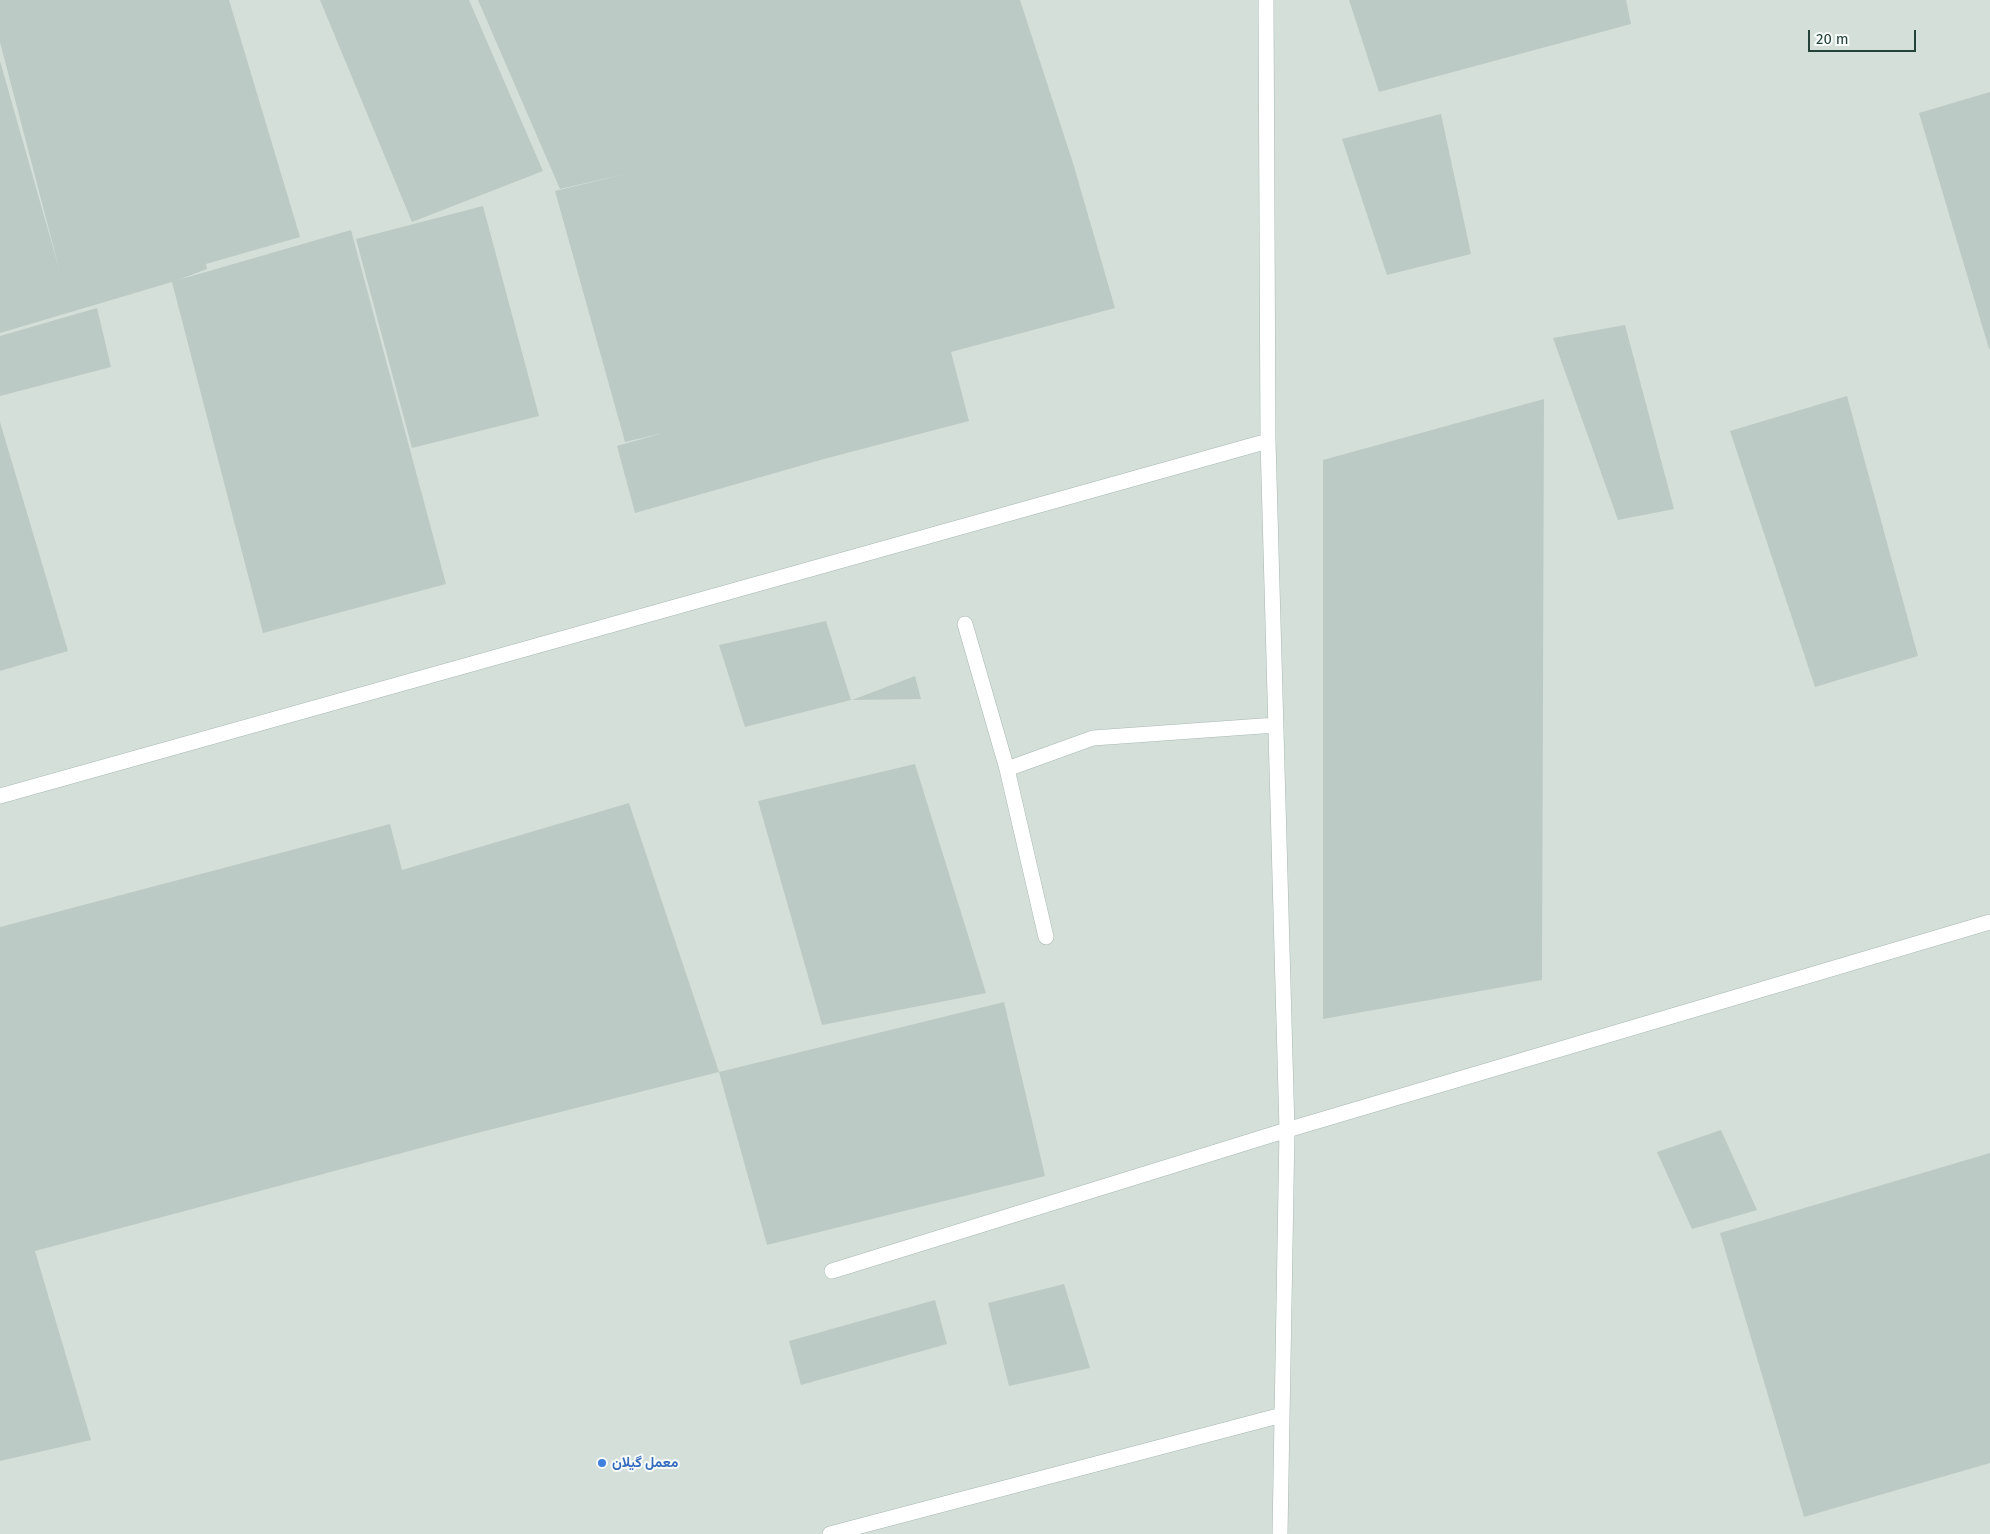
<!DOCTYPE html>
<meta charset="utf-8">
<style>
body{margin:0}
#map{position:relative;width:1990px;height:1534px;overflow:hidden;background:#e6efeb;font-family:"Fira Sans",sans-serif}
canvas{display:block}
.scale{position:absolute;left:1808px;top:30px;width:108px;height:22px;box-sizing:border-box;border:2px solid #24423a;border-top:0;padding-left:6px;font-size:15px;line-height:18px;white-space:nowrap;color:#24423a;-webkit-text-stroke:4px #f7fbf9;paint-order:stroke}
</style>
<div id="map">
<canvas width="1990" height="1534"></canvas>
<div class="scale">20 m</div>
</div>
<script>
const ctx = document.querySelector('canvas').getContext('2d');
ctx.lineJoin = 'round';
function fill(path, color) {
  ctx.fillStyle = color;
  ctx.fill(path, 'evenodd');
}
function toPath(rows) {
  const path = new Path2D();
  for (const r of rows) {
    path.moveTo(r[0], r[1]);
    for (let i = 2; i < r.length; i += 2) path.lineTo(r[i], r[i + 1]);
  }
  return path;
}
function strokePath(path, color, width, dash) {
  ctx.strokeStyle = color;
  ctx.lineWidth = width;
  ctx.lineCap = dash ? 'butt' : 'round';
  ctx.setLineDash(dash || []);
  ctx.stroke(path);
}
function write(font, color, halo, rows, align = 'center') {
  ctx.font = font + ' "Fira Sans",Vazirmatn,sans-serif';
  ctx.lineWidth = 4;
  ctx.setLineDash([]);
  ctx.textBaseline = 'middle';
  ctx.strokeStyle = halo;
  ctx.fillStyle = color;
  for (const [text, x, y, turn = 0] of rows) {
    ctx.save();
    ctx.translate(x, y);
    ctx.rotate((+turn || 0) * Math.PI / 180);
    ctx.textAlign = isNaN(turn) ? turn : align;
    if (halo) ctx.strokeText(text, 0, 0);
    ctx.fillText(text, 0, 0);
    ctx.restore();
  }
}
fill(toPath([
 [0,0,1990,0,1990,1534,0,1534]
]), '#d4dfda');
fill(toPath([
 [0,0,229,0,300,237,206,264,207,269,178,280,351,230,446,584,263,633,172,282,0,333,0,61,60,272,0,42],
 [320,0,469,0,543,171,412,222],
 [478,0,1020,0,1073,163,1115,308,951,352,969,421,824,459,635,513,617,446,663,433,625,442,555,191,634,172,560,189],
 [1349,0,1626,0,1631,24,1379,92],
 [1990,92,1990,349,1989,349,1919,113],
 [1441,114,1471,254,1387,275,1342,139],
 [483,206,539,416,412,448,356,239],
 [97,308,111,367,0,396,0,336],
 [1625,325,1674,509,1618,520,1553,338],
 [1847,396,1918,656,1815,687,1730,431],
 [1544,399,1542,980,1323,1019,1323,460],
 [0,422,68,651,0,671],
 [826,621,851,700,745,727,719,645],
 [915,676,921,699,852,700],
 [915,764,986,993,822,1025,758,801],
 [629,803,719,1072,473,1134,35,1251,91,1440,0,1461,0,927,390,824,402,870],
 [1004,1002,1045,1176,767,1245,719,1072],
 [1721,1130,1757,1210,1692,1229,1657,1152],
 [1990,1153,1990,1463,1804,1517,1720,1233],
 [1064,1284,1090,1368,1009,1386,988,1303],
 [935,1300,947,1344,801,1385,789,1341]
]), '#bbcac4');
const minor = toPath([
 [1266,0,1268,441,1287,1130,1280,1534],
 [965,624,1007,769,1046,937],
 [1007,769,1093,738,1276,725],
 [0,796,1268,441],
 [832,1271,1287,1130,1990,922],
 [830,1534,1282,1415]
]);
strokePath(minor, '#a8b8b2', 16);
strokePath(minor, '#fff', 15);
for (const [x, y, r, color] of [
 [602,1463,5,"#3f7fe0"]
]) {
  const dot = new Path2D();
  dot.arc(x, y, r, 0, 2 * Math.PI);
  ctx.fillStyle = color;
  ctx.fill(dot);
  strokePath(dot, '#f7fbf9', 2);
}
write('bold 14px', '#366cbe', '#f7fbf9', [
 ["معمل گیلان",612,1463]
], 'left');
</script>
